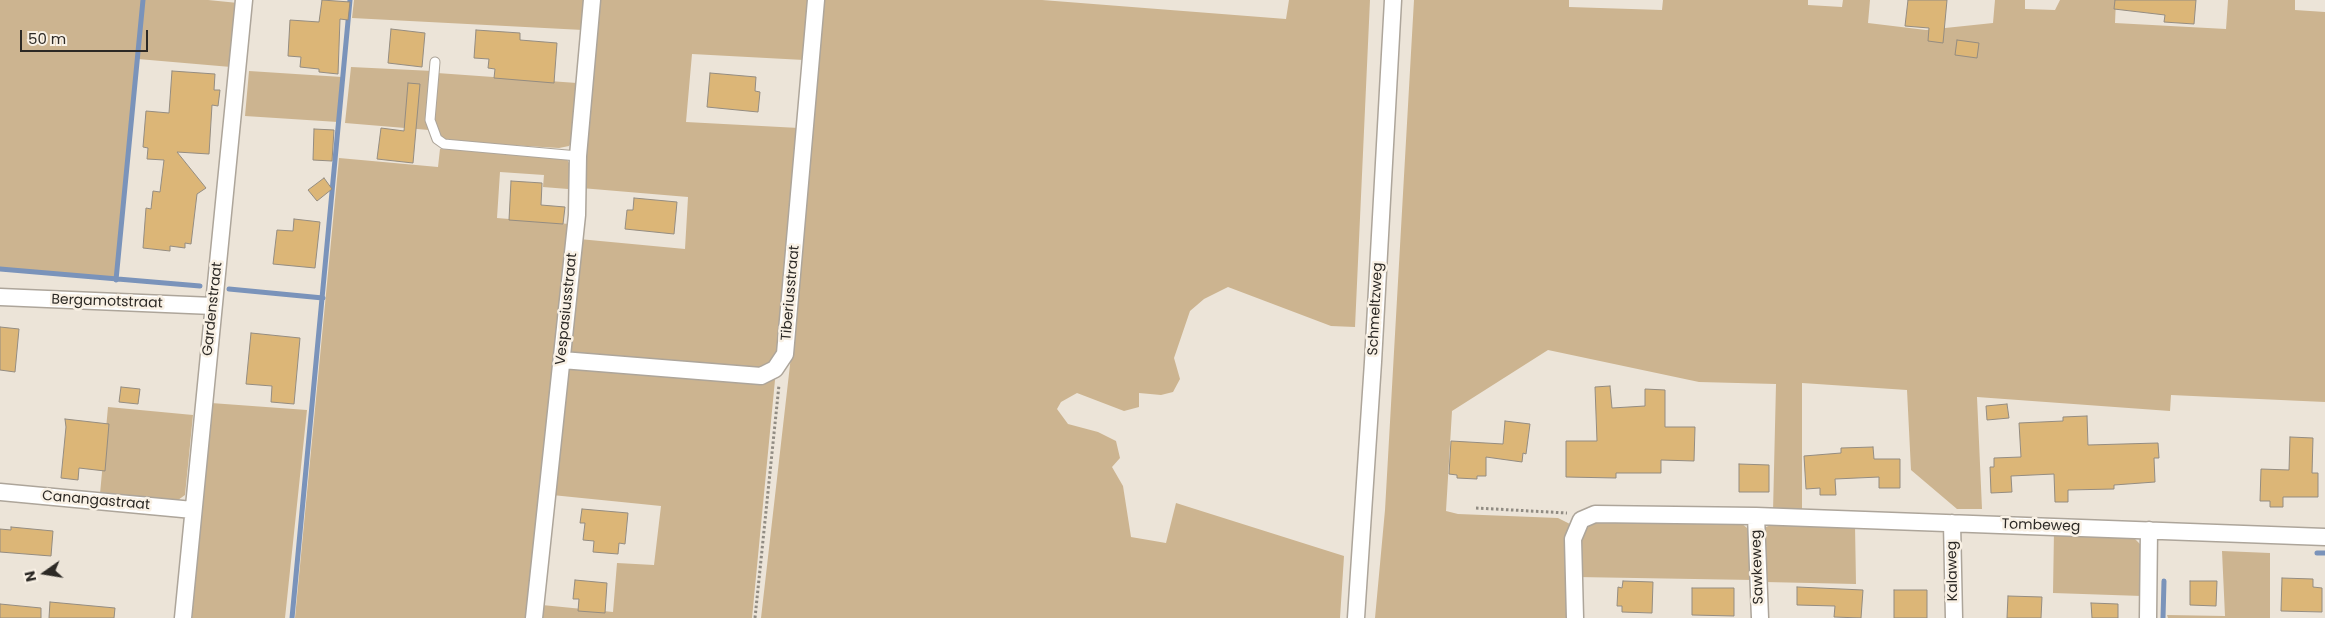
<!DOCTYPE html>
<style>
body{margin:0}
#map{position:relative;width:2325px;height:618px;overflow:hidden;background:#ece4d8;font-family:Poppins,sans-serif}
canvas{display:block}
.north{position:absolute;left:20px;top:548px;width:50px;height:50px;-webkit-text-stroke:4px #f9f1e5;paint-order:stroke;rotate:257deg;font-size:14px;font-weight:700;line-height:20px;text-align:center;color:#2c2925}
.north::after{content:'';display:block;margin:auto;width:18px;height:22px;background:#2c2925;clip-path:polygon(50% 0,100% 100%,50% 72%,0 100%)}
.scale{position:absolute;left:20px;top:30px;width:128px;height:22px;box-sizing:border-box;border:2px solid #2c2925;border-top:0;padding-left:6px;font-size:15px;line-height:18px;white-space:nowrap;color:#2c2925;-webkit-text-stroke:4px #f9f1e5;paint-order:stroke}
</style>
<div id="map">
<canvas width="2325" height="618"></canvas>
<div class="north">N</div>
<div class="scale">50 m</div>
</div>
<script>
const ctx = document.querySelector('canvas').getContext('2d');
ctx.lineJoin = 'round';
function fill(path, color) {
  ctx.fillStyle = color;
  ctx.fill(path, 'evenodd');
}
function toPath(rows) {
  const path = new Path2D();
  for (const r of rows) {
    path.moveTo(r[0], r[1]);
    for (let i = 2; i < r.length; i += 2) path.lineTo(r[i], r[i + 1]);
  }
  return path;
}
function strokePath(path, color, width, dash) {
  ctx.strokeStyle = color;
  ctx.lineWidth = width;
  ctx.lineCap = dash ? 'butt' : 'round';
  ctx.setLineDash(dash || []);
  ctx.stroke(path);
}
function write(font, color, halo, rows, align = 'center') {
  ctx.font = font + ' Poppins,sans-serif';
  ctx.lineWidth = 5;
  ctx.setLineDash([]);
  ctx.textBaseline = 'middle';
  ctx.strokeStyle = halo;
  ctx.fillStyle = color;
  for (const [text, x, y, turn = 0] of rows) {
    ctx.save();
    ctx.translate(x, y);
    ctx.rotate((+turn || 0) * Math.PI / 180);
    ctx.textAlign = isNaN(turn) ? turn : align;
    if (halo) ctx.strokeText(text, 0, 0);
    ctx.fillText(text, 0, 0);
    ctx.restore();
  }
}
fill(toPath([
 [0,0,208,0,238,3,231,67,138,59,116,280,0,269],
 [354,0,586,0,583,30,352,18],
 [597,0,809,0,804,60,692,54,686,122,799,128,781,349,776,361,758,371,574,354,571,350,579,239,685,249,688,197,581,188],
 [822,0,1042,0,1286,19,1289,0,1370,0,1355,327,1331,326,1228,287,1204,299,1190,311,1174,358,1180,379,1173,392,1161,395,1139,393,1139,407,1124,411,1077,393,1061,402,1057,409,1068,424,1098,432,1116,441,1120,458,1112,467,1123,486,1131,537,1166,543,1176,503,1344,556,1340,618,761,618,794,330],
 [1414,0,1569,0,1569,7,1662,10,1663,0,1808,0,1808,5,1842,7,1843,0,1870,0,1868,23,1926,30,1993,23,1995,0,2025,0,2025,9,2055,10,2060,0,2116,0,2115,23,2226,29,2228,0,2295,0,2295,10,2325,12,2325,402,2171,395,2170,411,1977,397,1982,509,1957,509,1911,470,1907,390,1802,383,1802,513,1773,512,1776,384,1699,382,1548,350,1452,411,1446,511,1458,514,1558,518,1572,525,1570,618,1375,618,1385,510],
 [351,67,433,71,429,130,345,123],
 [249,71,342,77,338,122,245,116],
 [437,73,577,83,573,139,569,146,559,148,444,141,438,133,434,125],
 [440,149,559,155,567,159,570,165,572,183,568,189,543,187,544,175,500,172,497,218,569,224,546,427,530,618,295,618,339,158,438,167],
 [567,368,771,375,775,380,752,618,541,618,542,605,613,612,617,563,654,565,661,506,552,495],
 [211,403,307,410,285,618,192,618],
 [108,407,193,415,185,495,178,500,100,494],
 [1601,518,1740,522,1747,528,1751,541,1753,580,1577,577,1578,542,1588,524],
 [1777,523,1855,525,1856,584,1765,582,1763,528],
 [2054,531,2134,538,2140,544,2143,554,2142,596,2053,593],
 [2222,551,2270,553,2270,618,2168,618,2167,615,2225,616]
]), '#ccb490');
strokePath(toPath([
 [0,269,200,286],
 [116,280,143,0],
 [229,289,323,298],
 [2317,553,2325,553],
 [292,618,350,0],
 [2163,618,2164,581]
]), '#7a93ba', 5);
const building = toPath([
 [322,0,350,2,348,20,340,19,338,74,319,72,319,69,300,67,301,57,288,56,290,20,319,22,322,0],
 [1908,0,1947,0,1943,43,1928,41,1929,28,1905,26,1908,0],
 [2115,0,2196,0,2194,24,2164,22,2165,15,2114,9,2115,0],
 [391,29,425,33,422,67,388,63,391,29],
 [476,30,520,33,520,40,557,43,554,83,494,78,495,69,488,68,489,59,474,58,476,30],
 [1957,40,1979,43,1977,58,1955,55,1957,40],
 [172,71,215,74,214,90,220,90,218,106,212,105,209,154,177,152,206,188,197,194,191,244,185,243,185,248,170,246,170,251,143,248,146,208,151,209,153,191,160,192,164,160,147,159,148,148,143,147,146,111,169,113,172,71],
 [710,73,756,77,755,91,760,92,758,112,707,107,710,73],
 [408,83,420,84,413,163,377,159,381,128,404,131,408,83],
 [314,129,334,130,332,161,313,160,314,129],
 [324,178,332,189,317,201,308,190,324,178],
 [511,181,542,183,541,205,565,207,563,224,509,220,511,181],
 [634,198,677,202,674,234,625,229,627,210,633,210,634,198],
 [294,219,320,222,315,268,273,264,277,230,293,231,294,219],
 [0,327,19,329,15,372,0,370,0,327],
 [251,333,300,338,294,404,271,402,272,386,246,384,251,333],
 [1610,386,1612,408,1645,406,1645,389,1665,390,1665,427,1695,427,1694,461,1661,460,1661,473,1616,473,1616,478,1566,477,1566,441,1597,441,1595,387,1610,386],
 [121,387,140,389,138,404,119,402,121,387],
 [2007,404,2009,418,1987,420,1986,406,2007,404],
 [2087,416,2088,445,2158,443,2159,458,2154,458,2155,482,2114,485,2114,489,2068,490,2068,502,2055,502,2054,474,2011,476,2012,492,1991,493,1990,467,1994,467,1994,458,2021,457,2019,423,2063,421,2063,417,2087,416],
 [65,419,109,424,105,471,79,468,78,480,61,478,66,427,65,419],
 [1505,421,1530,424,1526,454,1523,453,1522,462,1486,457,1486,476,1477,476,1477,479,1457,478,1457,475,1449,474,1451,441,1503,444,1505,421],
 [2290,437,2313,438,2312,473,2318,473,2318,497,2283,497,2283,507,2270,507,2270,501,2260,501,2261,469,2289,470,2290,437],
 [1873,447,1874,459,1900,459,1900,488,1879,488,1879,477,1835,479,1836,495,1820,495,1820,488,1806,489,1804,456,1841,453,1841,448,1873,447],
 [1739,464,1769,465,1769,492,1739,492,1739,464],
 [582,509,628,513,625,544,619,543,618,554,593,552,594,541,583,540,585,523,580,523,582,509],
 [11,527,53,531,51,556,0,552,0,529,11,530,11,527],
 [2282,578,2313,579,2313,587,2322,588,2322,612,2281,611,2282,578],
 [575,580,607,583,605,613,578,611,579,599,573,599,575,580],
 [1623,581,1653,582,1652,613,1622,612,1622,606,1617,606,1618,587,1622,588,1623,581],
 [2190,581,2217,581,2216,606,2190,605,2190,581],
 [1797,587,1863,590,1861,618,1834,617,1835,606,1797,605,1797,587],
 [1692,588,1734,588,1734,616,1692,615,1692,588],
 [1894,590,1927,590,1927,618,1894,618,1894,590],
 [2008,596,2042,597,2041,618,2007,618,2008,596],
 [50,602,115,608,114,618,49,618,50,602],
 [2091,603,2118,604,2118,618,2092,618,2091,603],
 [0,604,41,608,41,618,0,618,0,604]
]);
fill(building, '#dcb677');
strokePath(building, '#948c81', 1);
const lane = toPath([
 [435,62,430,120,437,139,444,144,578,156]
]);
const street = toPath([
 [0,297,213,306],
 [562,360,761,376,775,369,785,354,816,0],
 [0,492,193,510],
 [1756,516,1760,618],
 [1952,523,1954,618],
 [183,618,244,0],
 [534,618,577,215,578,156,592,0],
 [1356,618,1373,362,1393,0],
 [1575,618,1573,539,1581,520,1595,514,1756,516,2325,537],
 [2148,618,2149,530]
]);
strokePath(lane, '#ada59a', 11);
strokePath(street, '#ada59a', 19);
strokePath(toPath([
 [1476,508,1567,513],
 [755,618,779,385]
]), '#908b82', 3, [2.5, 2.5]);
strokePath(lane, '#fff', 9);
strokePath(street, '#fff', 16);
write('14px', '#2c2925', '#f9f1e5', [
 ["Tiberiusstraat",791,293,-85],
 ["Bergamotstraat",107,302,2],
 ["Gardenstraat",213,309,-84],
 ["Vespasiusstraat",567,309,-84],
 ["Schmeltzweg",1376,309,-87],
 ["Canangastraat",96,501,5],
 ["Tombeweg",2041,526,2],
 ["Sawkeweg",1758,567,-92],
 ["Kalaweg",1953,571,-91]
]);
</script>
